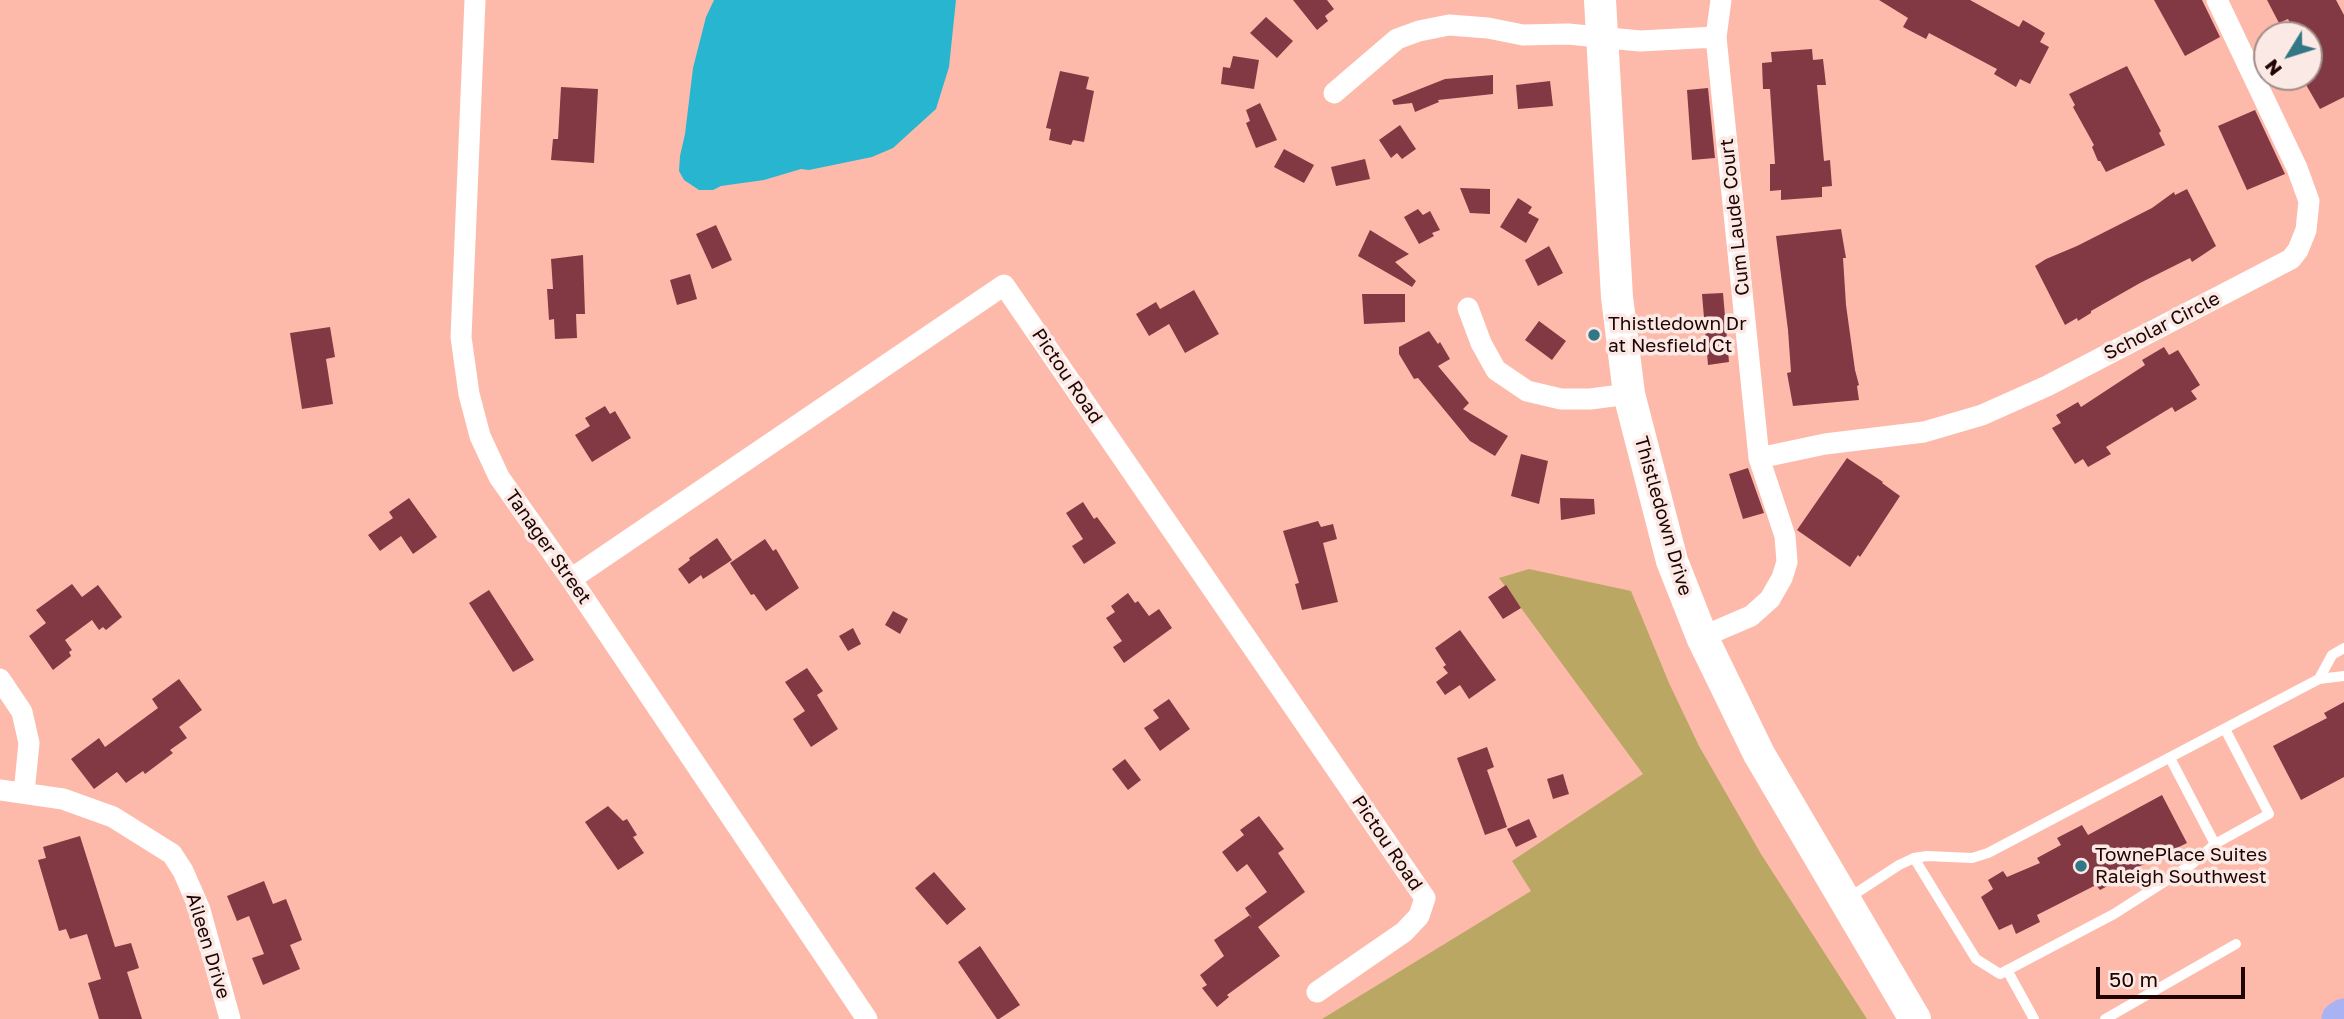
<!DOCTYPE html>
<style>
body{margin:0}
#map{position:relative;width:2344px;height:1019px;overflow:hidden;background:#fdbaaa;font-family:"Golos Text",sans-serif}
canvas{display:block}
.north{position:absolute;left:2253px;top:21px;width:70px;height:70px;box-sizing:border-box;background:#fbe9e5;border:2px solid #a38d8a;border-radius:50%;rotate:232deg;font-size:19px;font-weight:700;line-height:28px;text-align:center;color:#1f0401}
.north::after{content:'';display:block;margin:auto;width:24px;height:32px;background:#337786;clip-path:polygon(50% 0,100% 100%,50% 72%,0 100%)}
.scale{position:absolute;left:2096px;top:967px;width:149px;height:32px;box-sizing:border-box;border:4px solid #1f0401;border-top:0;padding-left:9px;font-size:21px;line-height:24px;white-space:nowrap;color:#1f0401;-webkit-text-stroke:5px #fbe9e5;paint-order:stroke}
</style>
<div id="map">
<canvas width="2344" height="1019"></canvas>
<div class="north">N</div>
<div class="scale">50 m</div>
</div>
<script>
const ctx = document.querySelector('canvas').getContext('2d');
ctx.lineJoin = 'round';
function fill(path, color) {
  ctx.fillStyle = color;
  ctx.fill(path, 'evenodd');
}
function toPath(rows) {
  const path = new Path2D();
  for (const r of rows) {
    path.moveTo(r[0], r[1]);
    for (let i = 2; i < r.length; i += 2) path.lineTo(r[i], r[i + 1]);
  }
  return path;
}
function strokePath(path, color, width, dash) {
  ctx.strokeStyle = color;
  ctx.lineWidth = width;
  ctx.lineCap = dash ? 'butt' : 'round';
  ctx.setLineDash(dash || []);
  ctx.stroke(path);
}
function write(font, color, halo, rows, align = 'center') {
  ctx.font = font + ' "Golos Text",sans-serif';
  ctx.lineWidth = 7;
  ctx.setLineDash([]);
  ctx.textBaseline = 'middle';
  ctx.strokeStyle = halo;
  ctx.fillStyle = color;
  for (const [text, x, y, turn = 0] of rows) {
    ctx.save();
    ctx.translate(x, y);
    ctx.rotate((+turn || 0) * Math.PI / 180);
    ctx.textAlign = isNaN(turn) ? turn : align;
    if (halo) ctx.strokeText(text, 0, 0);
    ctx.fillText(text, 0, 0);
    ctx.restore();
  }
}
fill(toPath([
 [1529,569,1631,591,1669,683,1699,746,1761,854,1867,1019,1322,1019,1531,891,1512,861,1643,774,1499,578]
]), '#baa764');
fill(toPath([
 [714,0,956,0,949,67,936,109,893,148,872,157,809,170,801,169,764,180,721,186,713,190,699,190,684,180,679,171,680,156,685,134,693,68,706,17]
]), '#28b5cf');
fill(toPath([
 [1293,0,1327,0,1334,9,1325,16,1328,21,1317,30],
 [1879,0,1970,0,2019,27,2023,20,2045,33,2040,42,2049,47,2030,84,2020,79,2016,87,1994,74,1997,69,1929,33,1926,39,1903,27,1908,18],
 [2154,0,2202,0,2220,37,2185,56],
 [2267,0,2336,0,2344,15,2344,97,2320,109,2305,83,2309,82,2309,35,2296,35,2288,19,2279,23],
 [1266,17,1293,41,1277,58,1250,33],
 [1812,49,1813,60,1823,59,1826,85,1817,85,1824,161,1830,160,1832,186,1822,187,1822,197,1781,200,1781,190,1770,191,1770,164,1775,164,1770,89,1763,89,1762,63,1772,62,1771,52],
 [1233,56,1259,60,1254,89,1221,84,1223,67,1230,68],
 [2127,66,2161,131,2159,133,2165,145,2106,172,2100,161,2098,161,2092,147,2094,145,2073,107,2075,105,2069,94],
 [1060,71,1089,77,1086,89,1094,91,1084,142,1073,140,1071,145,1049,140,1051,129,1046,128],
 [1493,75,1493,94,1438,100,1439,102,1415,112,1412,103,1394,105,1392,100,1445,79],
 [1550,81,1553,106,1518,109,1516,85],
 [561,87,598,89,594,163,551,160,553,139,558,139],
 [1708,88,1715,158,1692,160,1687,90],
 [1260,103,1277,140,1256,148,1246,123,1250,121,1246,110],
 [2255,110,2285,174,2247,190,2218,126],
 [1400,125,1416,149,1402,159,1397,153,1391,158,1379,140],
 [1284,149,1314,165,1304,183,1274,167],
 [1365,159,1370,179,1336,186,1331,167],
 [1460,188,1490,189,1490,214,1470,213],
 [2187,189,2216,246,2192,262,2190,258,2140,283,2091,311,2091,313,2078,321,2077,318,2065,325,2035,266,2046,259,2077,246,2152,208,2174,192,2175,195],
 [1518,198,1532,207,1528,213,1539,219,1526,243,1500,227],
 [1418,209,1423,215,1430,211,1440,230,1432,233,1434,236,1419,244,1404,217],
 [716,225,732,260,712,269,696,234],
 [1841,229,1846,258,1843,258,1846,305,1855,370,1859,385,1857,386,1859,400,1793,406,1787,373,1791,372,1788,330,1776,236],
 [1370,230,1409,254,1395,262,1416,281,1412,287,1358,256],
 [1549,246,1563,273,1538,286,1525,260],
 [583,255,585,314,576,314,577,338,555,339,554,319,549,320,547,289,553,289,551,259],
 [690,274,697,299,677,305,670,280],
 [1194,290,1219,334,1185,353,1169,324,1149,336,1136,314,1156,302,1160,309],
 [1723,293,1729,362,1708,365,1702,294],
 [1362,294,1405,294,1405,322,1364,324],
 [1539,321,1566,341,1552,360,1525,340],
 [330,327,335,357,326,359,333,404,302,409,290,333],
 [1429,331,1438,344,1440,342,1450,359,1438,366,1469,403,1463,409,1508,436,1495,456,1470,441,1418,378,1414,379,1399,354,1399,347],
 [2164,347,2169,355,2178,350,2200,385,2191,391,2197,399,2175,412,2172,407,2106,447,2111,454,2088,467,2083,459,2075,464,2052,428,2061,423,2056,415,2078,402,2081,407,2145,365,2142,360],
 [605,406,610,414,615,411,631,438,592,462,575,435,590,426,585,418],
 [1521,454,1548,461,1539,504,1511,496],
 [1847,458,1883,482,1882,483,1900,496,1860,557,1858,555,1850,567,1797,530],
 [1748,468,1764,513,1743,519,1729,474],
 [409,498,437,537,413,554,401,536,380,551,368,535,393,518,389,512],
 [1560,498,1594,499,1595,514,1561,520],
 [1083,502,1094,519,1097,517,1116,543,1084,564,1072,546,1083,539,1066,513],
 [1318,521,1321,527,1333,524,1337,539,1323,543,1338,602,1302,610,1295,584,1299,583,1283,531],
 [717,538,732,560,703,579,701,575,689,584,678,569,690,560,689,558],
 [765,539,773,551,776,549,799,588,766,611,754,594,751,595,730,563],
 [72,584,82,597,98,585,122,617,106,630,103,627,99,630,92,620,65,640,72,650,69,652,71,656,53,670,29,636,46,623,36,610],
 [1506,585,1521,608,1503,619,1488,597],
 [489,590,534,660,513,672,469,603],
 [1128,593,1135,603,1138,601,1149,616,1159,609,1172,628,1124,663,1113,647,1122,641,1106,618,1115,612,1111,606],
 [893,611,908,619,900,634,885,625],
 [853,628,861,644,848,651,839,636],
 [1460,630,1496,680,1469,699,1460,685,1445,695,1436,682,1448,673,1443,667,1446,665,1435,648],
 [807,668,823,691,817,695,838,729,811,747,793,719,805,711,785,682],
 [179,679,202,710,179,727,187,738,170,750,173,753,145,774,143,771,126,783,117,772,94,789,71,759,99,738,105,747,158,708,152,699],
 [1169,699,1190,729,1160,751,1144,728,1159,718,1153,710],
 [2344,702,2344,777,2301,800,2273,746,2327,718,2324,713],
 [1487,747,1494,767,1487,770,1507,827,1485,835,1457,758],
 [1125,759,1141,780,1128,790,1112,769],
 [1563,774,1569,794,1553,799,1547,779],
 [2162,795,2187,843,2124,874,2125,877,2100,890,2096,885,2037,915,2040,922,2016,934,2012,924,1999,930,1981,897,1993,889,1988,880,2003,871,2007,877,2040,863,2037,858,2061,845,2057,838,2082,825,2088,835],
 [608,806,623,821,627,819,637,835,633,837,644,853,618,870,585,822],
 [1259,816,1284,849,1278,853,1305,892,1258,927,1280,956,1227,995,1229,997,1217,1007,1202,988,1207,985,1200,975,1224,956,1214,940,1250,915,1252,919,1245,908,1267,892,1247,864,1237,872,1222,852,1244,835,1240,830],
 [1529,819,1537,837,1516,847,1507,829],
 [80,836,115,947,131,943,139,968,127,972,142,1019,99,1019,88,983,101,979,87,934,70,939,66,929,59,931,38,860,46,858,43,847],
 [934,872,966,909,947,925,915,888],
 [264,881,273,904,286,899,302,940,290,945,300,969,263,985,252,958,264,954,249,916,237,921,227,896],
 [980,946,1020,1005,999,1019,997,1019,958,962]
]), '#823943');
strokePath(toPath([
 [2319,679,2332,655,2344,648],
 [2170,758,2215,844,2269,814,2225,729],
 [1914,858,1976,959,2000,974,2114,914,2192,864,2215,844],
 [1847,899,1899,865,1914,858,1927,856,1972,858,1988,853,2319,679,2344,676],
 [2007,970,2034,1019],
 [2105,1019,2236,944]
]), '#fff', 10);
strokePath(toPath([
 [475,0,461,337,469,394,480,436,499,477,571,579,867,1019],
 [1334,93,1397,39,1419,31,1449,25,1488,28,1523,35,1568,34,1640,41,1716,37],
 [1468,308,1481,343,1496,370,1527,391,1561,399,1590,399,1629,394],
 [1759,458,1825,444,1924,432,1982,415,2047,386,2291,259,2298,250,2306,230,2309,201,2297,168,2217,0],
 [571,579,1004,285,1425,898,1419,916,1404,932,1317,992],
 [1702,637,1751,616,1770,599,1782,578,1787,562,1785,536,1759,458,1716,37,1721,0],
 [0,679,22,712,29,743,24,793],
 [0,790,63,799,113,817,172,854,183,871,200,910,230,1019]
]), '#fff', 21);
strokePath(toPath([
 [1600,0,1617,297,1629,394,1672,561,1702,637,1759,754,1915,1019]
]), '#fff', 32);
strokePath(toPath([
 [2339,1019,2344,1016]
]), '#a9b3f4', 35);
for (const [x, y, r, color] of [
 [1594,335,7,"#337786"],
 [2081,866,7,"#337786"]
]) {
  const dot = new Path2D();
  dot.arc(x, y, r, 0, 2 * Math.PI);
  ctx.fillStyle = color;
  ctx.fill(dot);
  strokePath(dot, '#fbe9e5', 2.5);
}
write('19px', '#1f0401', '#fbe9e5', [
 ["Cum Laude Court",1735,217,-96],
 ["Scholar Circle",2162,326,-27],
 ["Pictou Road",1067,376,56],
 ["Thistledown Drive",1663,516,74],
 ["Tanager Street",548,547,55],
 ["Pictou Road",1387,843,56],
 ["Aileen Drive",208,946,73]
]);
write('19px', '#1f0401', '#fbe9e5', [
 ["Thistledown Dr",1608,324],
 ["at Nesfield Ct",1608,346],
 ["TownePlace Suites",2095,855],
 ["Raleigh Southwest",2095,877]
], 'left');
</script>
